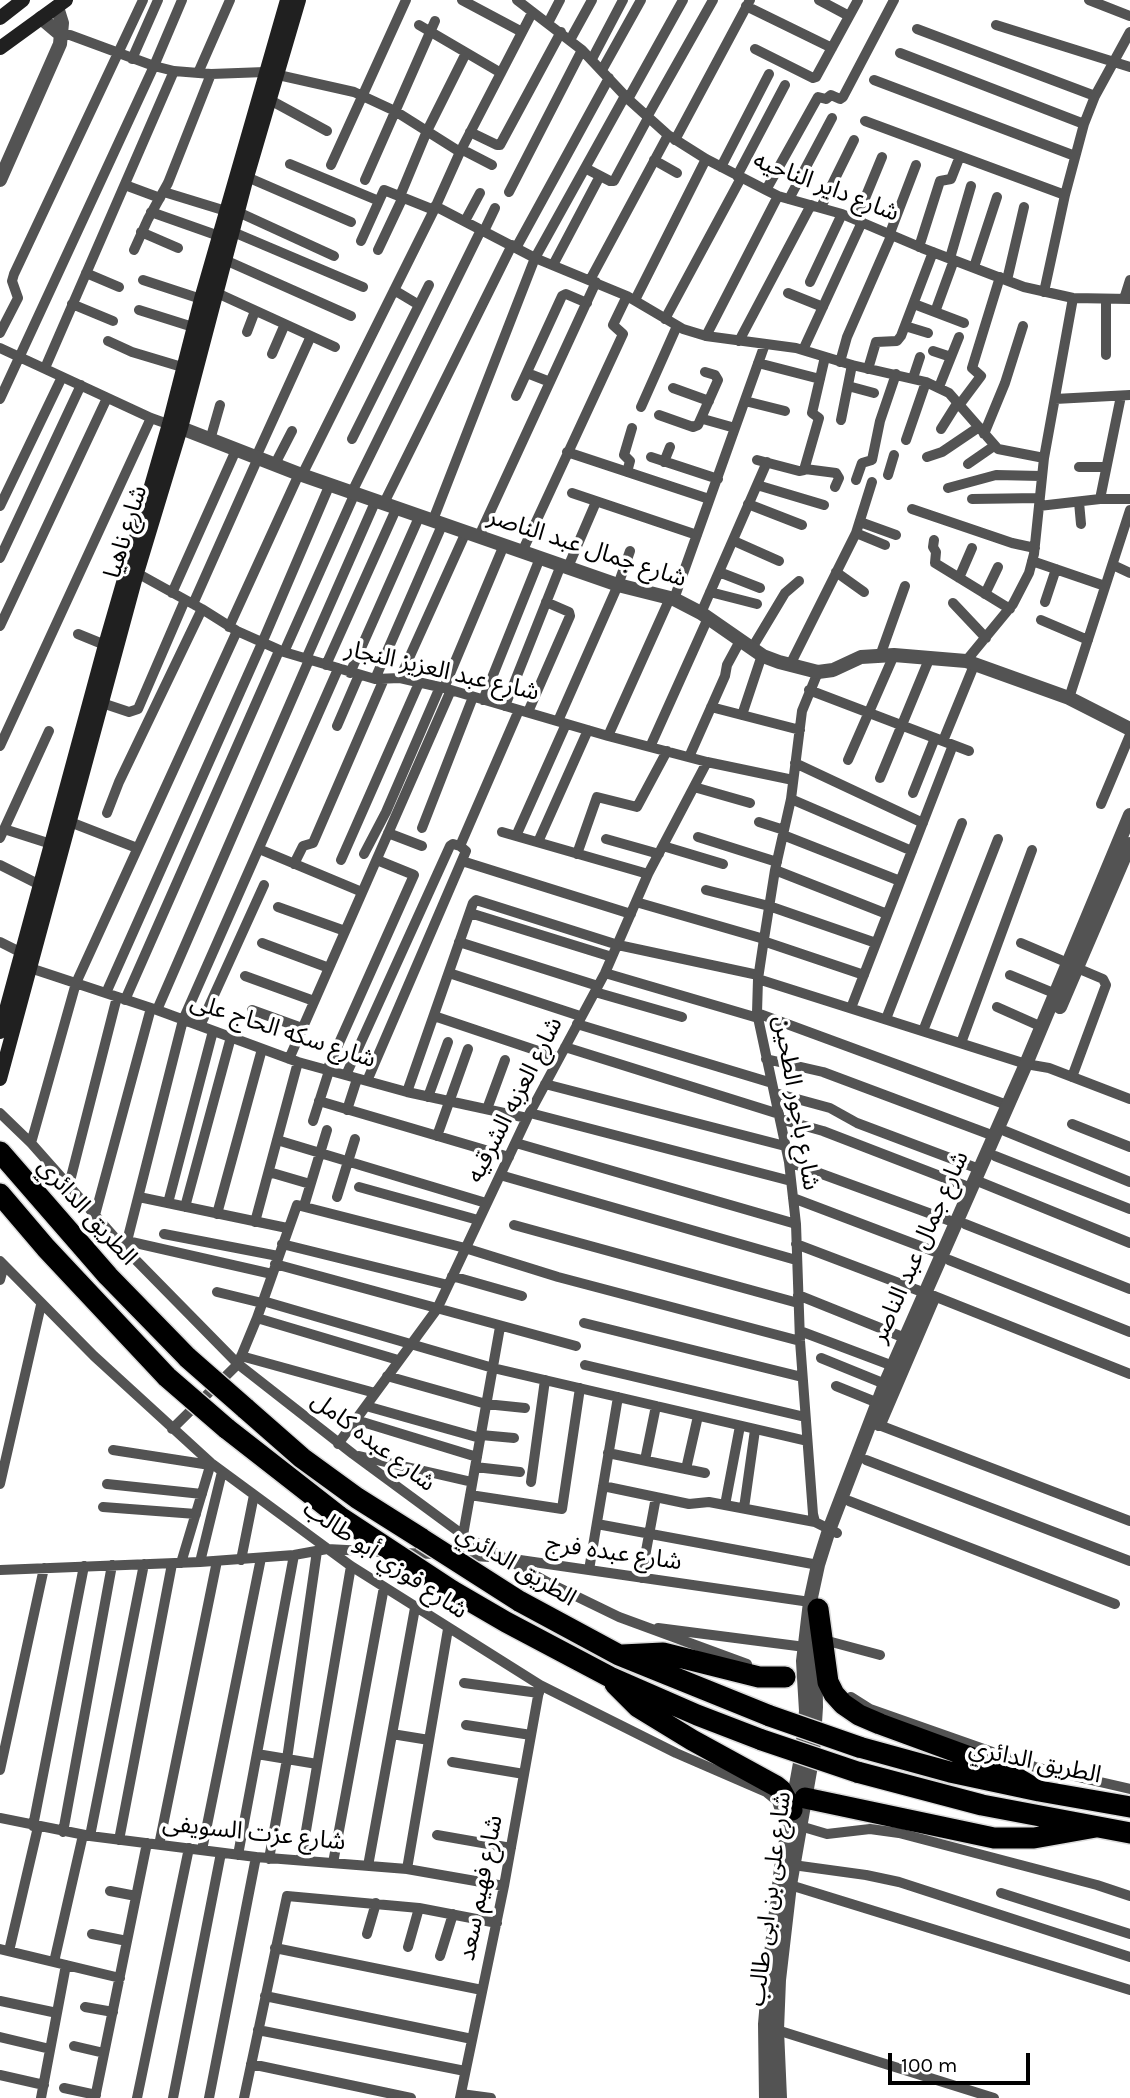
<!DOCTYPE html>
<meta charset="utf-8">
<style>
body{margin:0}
#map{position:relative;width:1130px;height:2098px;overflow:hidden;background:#fff;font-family:Karla,sans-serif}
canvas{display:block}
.scale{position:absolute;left:888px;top:2053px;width:142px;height:32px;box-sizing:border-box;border:4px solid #000;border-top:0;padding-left:9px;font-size:21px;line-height:24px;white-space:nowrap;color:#000;-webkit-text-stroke:5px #fff;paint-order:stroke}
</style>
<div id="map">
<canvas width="1130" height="2098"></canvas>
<div class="scale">100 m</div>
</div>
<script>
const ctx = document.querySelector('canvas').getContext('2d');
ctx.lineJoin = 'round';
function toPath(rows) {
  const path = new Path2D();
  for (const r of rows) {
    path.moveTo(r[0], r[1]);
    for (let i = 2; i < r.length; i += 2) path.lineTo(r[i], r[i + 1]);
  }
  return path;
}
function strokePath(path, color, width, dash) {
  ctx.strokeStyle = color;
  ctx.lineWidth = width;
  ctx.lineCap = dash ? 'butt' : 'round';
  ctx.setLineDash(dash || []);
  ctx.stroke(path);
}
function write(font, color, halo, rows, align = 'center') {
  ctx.font = font + ' Karla,"Noto Sans Arabic",sans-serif';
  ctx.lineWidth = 7;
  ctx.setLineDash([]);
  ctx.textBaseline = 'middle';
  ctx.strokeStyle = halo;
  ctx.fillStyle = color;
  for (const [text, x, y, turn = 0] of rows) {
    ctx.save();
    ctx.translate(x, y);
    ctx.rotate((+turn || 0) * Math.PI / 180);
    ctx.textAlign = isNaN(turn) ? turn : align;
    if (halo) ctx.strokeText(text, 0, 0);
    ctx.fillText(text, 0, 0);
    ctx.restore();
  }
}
const motorway = toPath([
 [0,1152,108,1276,188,1358],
 [0,1194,46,1248,167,1377],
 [245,1408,302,1458,357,1498,422,1539],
 [226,1428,340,1517],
 [451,1590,506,1622,610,1677,697,1715,762,1740],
 [519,1601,619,1655,770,1716],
 [818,1609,828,1682,834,1694,843,1704,859,1715,880,1724,1000,1768,1039,1791],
 [622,1655,663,1653,759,1677,785,1677],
 [615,1684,638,1707,692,1740,776,1786,781,1790,792,1810],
 [859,1747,950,1772,1039,1791,1130,1807],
 [857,1772,982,1805,1130,1833],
 [805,1798,994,1838,1034,1838,1096,1827]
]);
strokePath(motorway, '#dbdbdb', 24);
strokePath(toPath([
 [462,0,522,32],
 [517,0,582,50,628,99,668,135,706,159,766,190,778,196,842,214,922,248,1024,287,1073,298,1130,299],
 [819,0,849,16],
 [1089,0,1130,16],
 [746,6,832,48],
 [548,23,560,0],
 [419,25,501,73],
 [996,25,1130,67],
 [917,29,1095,96],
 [61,35,70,35,154,66,174,71,211,74,265,72,354,92,395,111,460,152],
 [570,40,592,0],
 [755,49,813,78,816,77,858,0],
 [900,53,1084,124],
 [132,59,158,0],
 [592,59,623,0],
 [602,70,641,0],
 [198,73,230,0],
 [874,80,1075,156],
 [628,99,683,0],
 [270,100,327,131],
 [647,117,713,0],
 [865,121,1065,195],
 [470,132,497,145,500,145,561,32],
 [675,140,750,0],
 [461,149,492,165],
 [654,160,677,173],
 [290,164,379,201],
 [331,165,406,0],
 [721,167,769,74],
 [585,168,610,181,614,181,648,118],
 [737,176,785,85],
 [247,177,351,222],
 [365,180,435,21],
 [125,185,160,198],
 [766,190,818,97,826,99,831,95,840,99,843,97,894,0],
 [164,192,226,211],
 [509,192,582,50],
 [400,196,427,131,466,53],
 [789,199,832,118],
 [435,206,535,258,627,296,683,329,706,336,796,348,852,365,926,382,949,393,998,449,1044,458],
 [821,207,854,140],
 [151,212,219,236],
 [238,212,334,256],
 [856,220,882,157],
 [465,221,480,193],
 [484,231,495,208],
 [141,232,178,248],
 [233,232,363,287],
 [890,233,916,165],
 [361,241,384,190,434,210],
 [919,247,940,181,951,179,960,156],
 [516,248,609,78],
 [134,250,148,219,168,183,211,74],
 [378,250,403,197],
 [950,258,971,186],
 [225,260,351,316],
 [553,265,600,176],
 [974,267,997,197],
 [86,273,119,287],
 [143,280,201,299],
 [590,280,668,135],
 [1007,280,1024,207],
 [810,282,842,214],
 [394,290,419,305],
 [1044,292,1065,195,1084,124,1095,96,1130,32],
 [217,293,335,347],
 [788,293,823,307],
 [1124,299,1130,280],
 [635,300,706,159],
 [72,304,113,321],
 [914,304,964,323],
 [139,310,193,327],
 [935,312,954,260],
 [665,319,741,178],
 [905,326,928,333],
 [247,332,255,311],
 [0,333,18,298,12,281,14,274,143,0],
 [706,336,778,196],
 [108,341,132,352,182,367],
 [739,341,811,205],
 [0,348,151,418,176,427],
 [803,350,862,222],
 [933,351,951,357],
 [272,354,285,324],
 [1106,355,1106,299],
 [840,362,847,337,892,234],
 [758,363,820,379],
 [45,368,174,71],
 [868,369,876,342,897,341,901,336,933,252],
 [527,373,550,382],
 [913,378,920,357],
 [848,386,874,393],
 [939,387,959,337],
 [673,388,709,401],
 [516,396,562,296,566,294,587,303],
 [0,399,154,66,182,0],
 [1055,399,1130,395],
 [745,401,785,411],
 [960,404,981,376,972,368,1000,277],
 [641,407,677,326],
 [659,415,693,427,698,425,718,380,715,375,705,372],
 [703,419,735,428],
 [841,420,852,365],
 [941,429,958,402],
 [984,434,1005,383,1023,326],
 [352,439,429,285],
 [210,440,220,405],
 [906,440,926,382],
 [567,452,709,499],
 [256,457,311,336],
 [651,457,718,479],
 [927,457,942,452,979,427],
 [757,460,799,471,804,470,819,418,812,413,825,357],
 [664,462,670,447],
 [275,464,292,431],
 [968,464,994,446],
 [1079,467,1106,467],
 [805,469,836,473,839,478,835,487],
 [627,472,630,461,624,455,632,428],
 [302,475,434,210,460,152,532,13],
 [888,475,894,455],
 [856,480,862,463,872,460,880,421,896,374],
 [757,485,824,505],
 [948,488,996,475,1041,476],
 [352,492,481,230],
 [572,493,697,535],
 [972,499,1039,498],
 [1100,499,1121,396],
 [1079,502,1081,524],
 [384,503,512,245],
 [748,504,802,525],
 [0,506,62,377],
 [1039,506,1100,499,1130,499],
 [912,509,1012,543,1035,548],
 [433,520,535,258,625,96],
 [860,522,896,535],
 [856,533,885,545],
 [479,536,596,282],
 [934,540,933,547,936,552,935,563,1010,609],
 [734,541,779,561],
 [522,552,623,334,613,325,627,296],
 [0,558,81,385],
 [1032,561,1105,586],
 [1113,565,1130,573],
 [568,567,596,502],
 [719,572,760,588],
 [836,572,864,592],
 [137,573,202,609,237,631,284,652,375,679,400,678,444,688,608,736,707,762,793,780],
 [959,578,972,548],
 [710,592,757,604],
 [172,593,236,450],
 [985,594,998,567],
 [674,599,765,344],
 [1045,602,1056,569],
 [953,603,986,638],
 [193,604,258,458],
 [701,613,767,462],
 [1041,620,1088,640],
 [0,626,107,398],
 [229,627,299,474],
 [78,634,105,645],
 [752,648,785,593,799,581],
 [284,652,355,493],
 [880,656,905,586],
 [306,659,376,500],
 [966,661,1013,604,1029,573,1034,554,1044,458,1073,298],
 [326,665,397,507],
 [790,665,856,533,872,482],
 [818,672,802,711,791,799,775,870,764,939,758,979,757,1013,789,1162,796,1224,800,1341,813,1514,815,1522,837,1533],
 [350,673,420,515],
 [400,678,466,532],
 [375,679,443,523],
 [444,688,504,545],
 [809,690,969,751],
 [1069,698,1130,510],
 [483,700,540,558],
 [102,703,129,712,138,709,185,600],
 [505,706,561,565],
 [711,707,800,730],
 [528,712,570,616,569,612,546,602],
 [742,715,762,655],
 [558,721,618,585,630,551],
 [337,726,359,675],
 [608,736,670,598],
 [943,741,975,663],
 [0,746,151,418],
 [650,747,708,618],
 [689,757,725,676,727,665,740,641],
 [848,760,894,655],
 [795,763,923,823],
 [880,778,930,657],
 [694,787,750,803],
 [913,793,935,738],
 [791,799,912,851],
 [1101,804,1130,735],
 [107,813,119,782,202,609],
 [70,822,137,848],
 [759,822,784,830],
 [422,828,473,697],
 [4,829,51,844],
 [502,832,648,874],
 [388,833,422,846],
 [783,835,900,881],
 [516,836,566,724],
 [698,837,777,862],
 [0,838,49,731],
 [606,839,659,854],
 [538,842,588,730],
 [460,846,519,710],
 [663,846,723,864],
 [259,849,362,892],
 [364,854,386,812,440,687],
 [577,854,597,797,637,807,667,751],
 [341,860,419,683],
 [462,861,631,914],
 [294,864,303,846,313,843,384,679],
 [0,865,40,885],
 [775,870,887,914],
 [706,890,769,906,876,943],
 [636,902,764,939],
 [278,907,345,931],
 [470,913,612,957],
 [763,941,864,975],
 [0,942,22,953],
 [459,942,598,986],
 [262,943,329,968],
 [1021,943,1068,963],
 [30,968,157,1010,298,1062,407,1092,527,1118],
 [449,973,580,1016],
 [605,973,758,1018],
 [1010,975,1056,994],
 [245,976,314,1001],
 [758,979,1026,1064,1049,1068,1130,1099],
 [595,992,682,1017],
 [106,993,262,643,330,484],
 [125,1000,279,651],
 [997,1007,1042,1027],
 [851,1008,953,745],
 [157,1010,309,660],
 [252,1010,302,1028],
 [757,1013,1007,1105],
 [434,1016,559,1058],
 [886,1019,962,823],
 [577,1024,772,1083],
 [200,1026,264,885],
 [923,1031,998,839],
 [961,1043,1032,850],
 [565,1047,779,1114],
 [289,1059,451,690],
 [766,1059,823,1072,994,1136],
 [327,1070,414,875,377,860],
 [346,1075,450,846,453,844,460,846],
 [1072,1077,1106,985,1103,979,1077,968],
 [367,1081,466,851,460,846],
 [545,1084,785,1146],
 [407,1092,473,903,476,900,618,945,758,975],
 [775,1093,830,1108,857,1123,979,1169],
 [428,1097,448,1042],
 [319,1101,509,1157],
 [487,1109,505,1060],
 [347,1110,357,1079],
 [0,1113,31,1143,125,1249,238,1364,353,1454,463,1535,551,1584,619,1617,747,1664],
 [530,1113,791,1181],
 [780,1119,823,1131,971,1188],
 [313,1121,329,1071],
 [1072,1124,1130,1147],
 [1005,1131,1130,1182],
 [437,1136,468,1049],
 [277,1140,486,1203],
 [31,1143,76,983,237,631],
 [516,1143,796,1224],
 [995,1156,1130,1209],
 [789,1162,956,1223],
 [269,1172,310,1184],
 [500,1175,796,1260],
 [975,1180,1130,1243],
 [69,1185,117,997],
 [359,1187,478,1220],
 [139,1197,287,1228],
 [337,1197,355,1139],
 [793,1198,941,1254],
 [168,1203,213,1031],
 [304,1206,327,1130],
 [185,1207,231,1037],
 [217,1214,262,1049],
 [95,1215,151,1008],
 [255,1222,298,1062],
 [965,1224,1130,1289],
 [514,1225,798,1303],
 [164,1234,278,1256],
 [127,1241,272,1274],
 [282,1244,448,1285],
 [796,1244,925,1293],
 [125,1249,183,1020,338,669],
 [949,1260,1130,1332],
 [0,1261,94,1356,211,1463,351,1566,540,1685,676,1753,766,1792,777,1801,783,1820,790,1824],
 [275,1264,576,1346],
 [452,1276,522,1296],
 [0,1280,4,1265],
 [217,1292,262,1303],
 [798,1295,905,1338],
 [934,1296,1130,1374],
 [263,1301,493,1368,807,1441],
 [257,1318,398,1360],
 [584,1323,802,1377],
 [800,1331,893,1366],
 [241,1356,375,1393],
 [821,1358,885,1384],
 [585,1365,805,1417],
 [387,1376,486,1404,525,1408],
 [836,1386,878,1403],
 [366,1406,480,1438],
 [356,1420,477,1457],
 [879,1425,1130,1521],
 [172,1429,238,1364,257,1318,297,1205,465,1248,558,1277,800,1341],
 [481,1435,514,1438],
 [338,1444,437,1309,527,1118,605,973,648,874,707,762],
 [113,1450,210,1465],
 [608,1453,705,1473],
 [359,1456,472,1482],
 [645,1460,656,1406],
 [866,1460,1130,1561],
 [475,1467,520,1472],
 [686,1469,698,1416],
 [531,1482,545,1380],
 [0,1484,41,1305],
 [107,1484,202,1494],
 [603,1486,689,1504,709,1502,815,1522],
 [470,1495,562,1509,580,1388],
 [849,1501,1115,1604],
 [725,1505,740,1426],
 [103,1507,196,1514],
 [744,1508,755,1430],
 [597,1524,818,1565],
 [463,1535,500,1327],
 [401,1553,437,1554],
 [457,1555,506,1558,810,1602],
 [241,1560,254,1495],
 [200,1562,222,1472],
 [181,1563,211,1463],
 [0,1570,200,1562,294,1555,327,1549,385,1552],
 [589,1570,618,1397],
 [641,1578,656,1497],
 [658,1628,805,1647],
 [824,1640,880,1655],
 [464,1683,539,1693],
 [851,1697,870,1709,1035,1767,1130,1789],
 [466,1725,531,1735],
 [392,1734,429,1740],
 [257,1754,317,1764],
 [452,1762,524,1774],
 [0,1770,44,1568],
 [0,1818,90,1836,256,1857,407,1869,504,1886],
 [33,1826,84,1566],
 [800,1826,827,1834,870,1829,899,1833,1097,1885,1130,1896],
 [63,1832,112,1565],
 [437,1835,511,1848],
 [90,1836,144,1564],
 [119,1840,172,1564],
 [159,1845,217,1561],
 [202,1850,261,1558],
 [238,1855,294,1555],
 [269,1859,287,1759,317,1551],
 [301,1860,351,1566],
 [333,1863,384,1587],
 [793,1865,866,1875,899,1882,1130,1957],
 [368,1866,415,1608],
 [407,1869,448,1629],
 [790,1885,1130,1990],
 [110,1891,136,1896],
 [1001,1893,1130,1934],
 [92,1934,127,1941],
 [367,1934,376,1903],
 [408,1947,419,1908],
 [275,1948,482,1990],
 [0,1949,120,1978],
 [9,1951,38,1827],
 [440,1956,453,1914],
 [54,1962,83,1835],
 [265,1996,472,2039],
 [0,2001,57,2013],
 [85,2007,113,2012],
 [258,2030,465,2071],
 [777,2030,994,2098],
 [0,2037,50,2049],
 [74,2046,104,2053],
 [251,2064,411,2098],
 [0,2075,44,2085],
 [64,2088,96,2095],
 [461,2094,491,2098],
 [41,2098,66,1965],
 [95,2098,147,1843],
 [137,2098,189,1848],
 [173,2098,221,1853],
 [209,2098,256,1857],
 [244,2098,287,1896,419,1908,497,1923],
 [460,2098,504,1886,540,1685]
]), '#535353', 10);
strokePath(toPath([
 [41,18,61,35],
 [0,180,60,44,62,23,57,7],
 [181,428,299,474,618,585,674,599,701,613,763,656,779,662,818,672,833,670,861,657,894,655,966,661,1069,698,1130,729],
 [1060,1007,1130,844],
 [879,1424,933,1298],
 [766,2098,765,2024,771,1954,781,1868,802,1752,806,1711,803,1661,810,1602,818,1565,829,1530,885,1384,1026,1064,1130,815],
 [780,2098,777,2030,779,1980,790,1885,813,1754,816,1707,815,1640]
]), '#535353', 14);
strokePath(toPath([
 [0,18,23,0],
 [0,48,66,0],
 [0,1032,105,645,169,424,201,299,287,0],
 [0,1079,137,573,181,428,247,177,299,0]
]), '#202020', 14);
strokePath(motorway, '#000', 21);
const motorwayBridge = toPath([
 [188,1358,245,1408],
 [167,1377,226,1428],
 [340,1517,451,1590],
 [422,1539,519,1601],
 [770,1716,859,1747],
 [762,1740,857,1772]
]);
strokePath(motorwayBridge, '#dbdbdb', 24, []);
strokePath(motorwayBridge, '#000', 21);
write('24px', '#000', '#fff', [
 ["شارع داير الناحيه",826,187,21],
 ["شارع ناهيا",126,532,-73],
 ["شارع جمال عبد الناصر",587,548,18],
 ["شارع عبد العزيز النجار",442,671,13],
 ["شارع سكه الحاج على",283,1031,18],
 ["شارع العزبه الشرقيه",515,1100,-63],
 ["شارع باجور الطحين",796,1103,80],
 ["الطريق الدائري",87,1212,48],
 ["شارع جمال عبد الناصر",920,1247,-66],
 ["شارع عبده كامل",373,1442,37],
 ["شارع عبده فرج",614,1553,8],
 ["شارع فوزي أبو طالب",385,1560,34],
 ["الطريق الدائري",516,1566,31],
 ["الطريق الدائري",1035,1762,12],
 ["شارع عزت السويفى",254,1833,6],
 ["شارع فهيم سعد",481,1888,-79],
 ["شارع على بن ابى طالب",770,1899,-83]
]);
</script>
